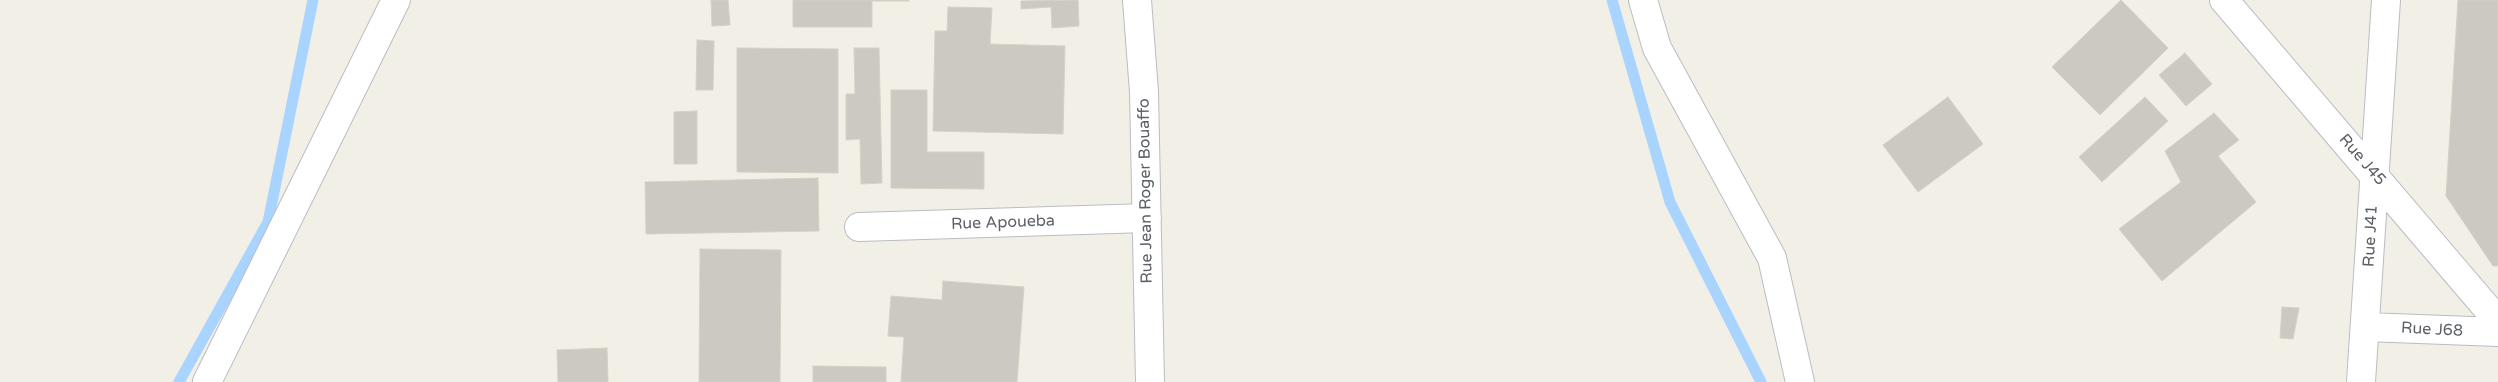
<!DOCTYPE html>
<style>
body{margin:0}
canvas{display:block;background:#f1efe6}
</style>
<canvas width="2498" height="382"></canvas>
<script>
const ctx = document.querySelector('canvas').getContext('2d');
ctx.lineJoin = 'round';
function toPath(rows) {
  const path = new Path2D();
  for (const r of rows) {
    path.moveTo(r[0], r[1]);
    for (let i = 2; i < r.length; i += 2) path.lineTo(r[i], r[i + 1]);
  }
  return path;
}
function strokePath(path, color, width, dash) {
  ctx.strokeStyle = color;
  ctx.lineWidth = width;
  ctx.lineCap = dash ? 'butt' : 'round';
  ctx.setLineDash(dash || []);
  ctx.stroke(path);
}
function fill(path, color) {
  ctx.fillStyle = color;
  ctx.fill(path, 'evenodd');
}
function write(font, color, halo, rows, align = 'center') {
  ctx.font = font + ' "Varela Round",sans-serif';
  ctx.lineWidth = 4;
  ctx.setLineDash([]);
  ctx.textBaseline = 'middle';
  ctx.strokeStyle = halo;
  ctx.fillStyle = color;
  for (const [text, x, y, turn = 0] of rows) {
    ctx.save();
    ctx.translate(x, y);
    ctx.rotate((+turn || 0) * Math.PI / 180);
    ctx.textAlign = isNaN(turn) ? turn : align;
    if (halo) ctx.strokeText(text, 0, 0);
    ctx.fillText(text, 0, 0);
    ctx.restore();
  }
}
strokePath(toPath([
 [1612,0,1670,202,1761,382],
 [179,382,268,222,313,0]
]), '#a8d4ff', 11);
const building = toPath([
 [711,0,728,0,730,25,712,26,711,0],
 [793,0,909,0,909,1,872,1,872,27,793,27,793,0],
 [1078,0,1079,26,1052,28,1051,7,1021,9,1021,1,1078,0],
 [2121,0,2168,48,2100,115,2052,67,2121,0],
 [2458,0,2498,0,2498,266,2493,266,2446,196,2458,0],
 [948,7,992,8,990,44,1065,46,1063,134,933,131,935,31,947,31,948,7],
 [697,40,714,41,713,90,696,90,697,40],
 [737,48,838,49,838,173,737,172,737,48],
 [854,48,879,48,882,183,861,184,860,139,846,140,846,94,855,94,854,48],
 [2185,53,2212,84,2186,106,2159,75,2185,53],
 [891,90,927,90,927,152,984,152,984,189,891,188,891,90],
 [1948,97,1983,144,1918,192,1883,145,1948,97],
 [2145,97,2168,121,2102,182,2079,157,2145,97],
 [697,111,697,164,674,164,674,112,697,111],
 [2214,113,2239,140,2218,156,2256,202,2162,281,2119,229,2181,182,2165,151,2214,113],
 [818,178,819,231,646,234,645,182,818,178],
 [700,249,781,250,780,382,699,382,700,249],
 [943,281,1024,287,1017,382,901,382,904,337,888,336,891,296,942,300,943,281],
 [2282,307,2299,308,2293,339,2280,338,2282,307],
 [607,348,608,382,558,382,557,350,607,348],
 [813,366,886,367,886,382,813,382,813,366]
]);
fill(building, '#ccc9c3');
strokePath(building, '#d6d1c4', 1);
const minor = toPath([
 [1137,0,1144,92,1150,382],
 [1643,0,1657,48,1772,258,1800,382],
 [2224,0,2498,321],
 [859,227,1147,218],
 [2366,327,2498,332],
 [207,382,396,0],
 [2361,382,2386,0]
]);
strokePath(minor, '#babdc2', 30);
strokePath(minor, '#fff', 28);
write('16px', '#5d6167', '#fff', [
 ["Rue J45",2362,160,49],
 ["Rue Jean Roger Bouaffo",1146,191,-91],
 ["Rue Apoueba",1003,223,-2],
 ["Rue J41",2371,236,-87],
 ["Rue J68",2432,330,3]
]);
</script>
